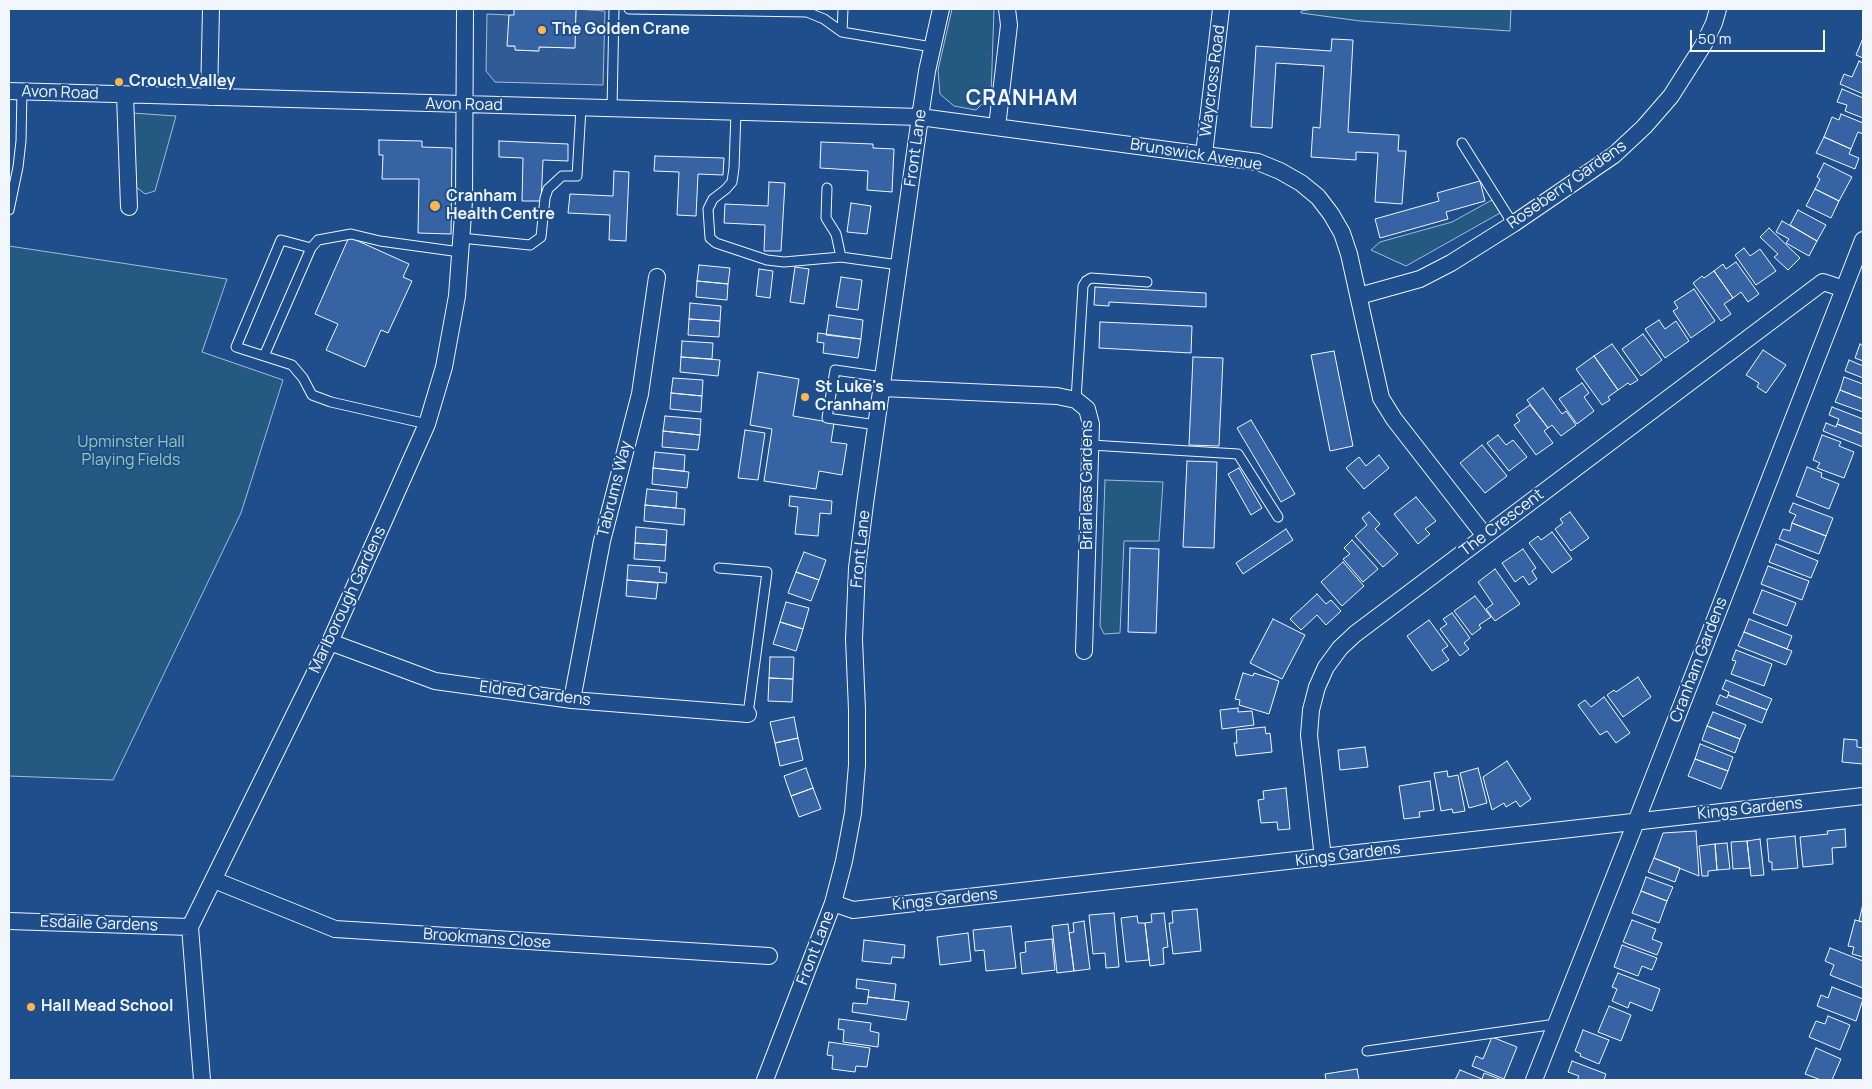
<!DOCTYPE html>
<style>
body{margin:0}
#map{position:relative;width:1872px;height:1089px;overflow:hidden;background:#1f4e8c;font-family:Manrope,sans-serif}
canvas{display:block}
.frame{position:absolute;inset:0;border:10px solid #f2f6ff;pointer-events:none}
.scale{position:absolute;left:1690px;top:30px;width:135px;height:22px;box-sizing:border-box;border:2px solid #f2f6ff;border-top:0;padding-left:6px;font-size:15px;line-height:18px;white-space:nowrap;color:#f2f6ff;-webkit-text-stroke:4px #1f4e8c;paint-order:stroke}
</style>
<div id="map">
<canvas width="1872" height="1089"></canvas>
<div class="frame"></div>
<div class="scale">50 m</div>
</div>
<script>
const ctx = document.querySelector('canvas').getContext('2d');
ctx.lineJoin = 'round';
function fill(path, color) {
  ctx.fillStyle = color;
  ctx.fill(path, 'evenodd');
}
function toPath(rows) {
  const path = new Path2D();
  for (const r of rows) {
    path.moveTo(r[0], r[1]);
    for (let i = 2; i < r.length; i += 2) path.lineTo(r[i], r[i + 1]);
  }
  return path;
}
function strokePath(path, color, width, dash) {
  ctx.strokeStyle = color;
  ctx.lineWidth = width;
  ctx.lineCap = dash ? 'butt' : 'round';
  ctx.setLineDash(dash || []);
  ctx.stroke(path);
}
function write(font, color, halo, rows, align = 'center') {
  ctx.font = font + ' Manrope,sans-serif';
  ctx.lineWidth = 4;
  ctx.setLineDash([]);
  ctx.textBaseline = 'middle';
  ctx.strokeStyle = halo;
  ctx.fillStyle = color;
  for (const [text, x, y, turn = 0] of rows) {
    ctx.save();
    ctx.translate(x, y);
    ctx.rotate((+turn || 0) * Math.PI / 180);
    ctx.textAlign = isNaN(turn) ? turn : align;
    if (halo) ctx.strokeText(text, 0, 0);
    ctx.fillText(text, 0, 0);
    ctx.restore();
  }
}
const green = toPath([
 [952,9,994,9,991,95,976,110,954,106,940,94,938,70,952,9],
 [1313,9,1511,9,1510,31,1360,21,1301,13,1301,11,1313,9],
 [132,113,176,116,155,191,145,194,136,187,132,113],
 [1492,200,1500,213,1406,266,1371,250,1380,242,1452,222,1492,200],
 [9,246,227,279,202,352,283,380,241,513,113,780,9,776,9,246],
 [1105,480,1163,482,1159,541,1124,541,1120,633,1104,634,1100,626,1105,480]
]);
fill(green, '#245a82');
strokePath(green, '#a8bbd7', 1);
const parking = toPath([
 [576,9,605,11,603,85,495,82,486,71,487,14,509,15,508,46,515,46,516,50,538,51,539,47,574,48,576,9]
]);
fill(parking, '#305b95');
strokePath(parking, '#a8bbd7', 1);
const building = toPath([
 [514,9,576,9,575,48,539,47,539,51,515,50,515,46,507,46,509,15,514,15,514,9],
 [1863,38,1863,58,1856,55,1863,38],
 [1332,39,1353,40,1348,132,1399,135,1398,151,1406,151,1402,204,1375,202,1378,153,1356,152,1356,160,1311,157,1313,127,1320,128,1324,66,1276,63,1272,128,1251,127,1256,46,1331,51,1332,39],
 [1859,61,1863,63,1863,94,1840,84,1844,74,1852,77,1859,61],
 [1842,89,1863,98,1863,118,1845,111,1847,105,1837,102,1842,89],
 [1841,114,1863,123,1863,134,1858,132,1851,149,1824,137,1832,117,1839,120,1841,114],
 [1824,137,1851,149,1849,154,1859,158,1855,169,1816,153,1824,137],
 [379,140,422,141,422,147,452,148,451,234,418,233,419,179,382,179,383,155,379,155,379,140],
 [499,141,568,144,568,161,543,160,541,201,522,201,523,158,499,157,499,141],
 [821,142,873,144,873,148,894,149,892,192,867,190,868,171,820,168,821,142],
 [655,156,724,158,723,175,698,174,696,216,677,215,679,172,654,171,655,156],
 [1824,163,1852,177,1839,201,1815,189,1820,179,1817,177,1824,163],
 [614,171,629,172,626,241,609,240,610,215,568,213,570,194,613,196,614,171],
 [1480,181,1485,201,1446,212,1448,219,1380,238,1375,219,1439,201,1437,193,1480,181],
 [769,182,785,183,781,251,764,251,765,225,724,223,725,204,768,206,769,182],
 [1815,189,1839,201,1831,218,1806,206,1815,189],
 [851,203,871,206,867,234,847,232,851,203],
 [1798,210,1826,225,1817,241,1790,225,1798,210],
 [1782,221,1817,241,1809,256,1786,243,1789,239,1776,232,1782,221],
 [1769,228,1800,258,1788,270,1774,257,1778,254,1760,237,1769,228],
 [349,237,409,264,403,277,412,281,388,333,381,330,365,367,326,350,338,324,315,314,349,237],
 [1744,248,1750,256,1760,249,1776,271,1756,285,1735,255,1744,248],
 [1736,262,1759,294,1748,302,1741,292,1733,298,1714,271,1723,264,1726,269,1736,262],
 [699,265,730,268,728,284,697,281,699,265],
 [795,267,809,269,804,304,790,302,795,267],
 [759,269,773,271,770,298,756,296,759,269],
 [1714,271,1733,298,1724,304,1731,314,1721,321,1693,283,1702,276,1704,278,1714,271],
 [841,277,862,280,858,310,836,307,841,277],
 [697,281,728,284,727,300,696,297,697,281],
 [1095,287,1206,293,1206,307,1109,302,1109,306,1094,305,1095,287],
 [1694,289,1715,321,1691,338,1673,311,1678,308,1674,302,1694,289],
 [690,303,721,306,720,321,689,319,690,303],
 [829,315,863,320,861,339,826,335,829,315],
 [689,319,720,321,719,337,688,335,689,319],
 [1659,320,1665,329,1676,321,1689,341,1665,358,1645,329,1659,320],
 [1100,322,1192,326,1191,353,1099,348,1100,322],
 [818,333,861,339,858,358,823,353,824,343,817,342,818,333],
 [1643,334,1662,360,1641,376,1622,349,1643,334],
 [682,341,713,343,712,359,681,357,682,341],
 [1612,344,1638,380,1630,385,1628,383,1618,390,1594,356,1612,344],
 [1860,344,1863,346,1863,361,1855,358,1860,344],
 [1763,350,1786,365,1766,393,1757,387,1759,383,1746,375,1763,350],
 [1334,351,1353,446,1330,451,1311,355,1334,351],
 [1594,356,1618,390,1608,397,1610,400,1602,405,1576,369,1594,356],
 [681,357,720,360,718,376,680,372,681,357],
 [1193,357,1223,358,1219,446,1189,445,1193,357],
 [1849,360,1863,366,1863,378,1845,371,1849,360],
 [758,372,799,379,793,416,834,423,831,442,847,444,842,475,819,471,816,489,764,481,772,429,750,425,758,372],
 [1844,377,1863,384,1863,399,1840,390,1844,377],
 [673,378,703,380,702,396,671,393,673,378],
 [1582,383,1589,393,1584,397,1594,411,1577,424,1559,399,1582,383],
 [1543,388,1562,414,1566,411,1576,425,1561,436,1552,425,1548,428,1527,400,1543,388],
 [1840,390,1863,399,1863,412,1835,402,1840,390],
 [671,393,702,396,701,412,670,409,671,393],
 [1530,405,1548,428,1544,431,1553,443,1536,455,1514,425,1520,421,1516,415,1530,405],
 [1832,407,1863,419,1863,434,1837,424,1839,419,1829,415,1832,407],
 [665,416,701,419,700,435,663,431,665,416],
 [1251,420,1295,494,1281,502,1237,428,1251,420],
 [1826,423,1836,427,1837,424,1863,434,1863,447,1823,431,1826,423],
 [745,430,765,433,758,480,738,478,745,430],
 [663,431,700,435,698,450,662,447,663,431],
 [1498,435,1506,445,1513,440,1527,457,1509,471,1487,443,1498,435],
 [1822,435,1841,442,1839,446,1854,452,1844,478,1817,468,1820,463,1813,460,1822,435],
 [1482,445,1507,476,1485,493,1460,463,1482,445],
 [655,452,685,455,684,471,653,468,655,452],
 [1379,455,1389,468,1364,489,1346,468,1359,457,1366,466,1379,455],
 [1187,461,1217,462,1214,548,1183,547,1187,461],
 [1807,467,1822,473,1821,477,1839,484,1829,509,1796,496,1807,467],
 [653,468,689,472,687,488,652,484,653,468],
 [1239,468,1262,508,1251,515,1228,474,1239,468],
 [647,489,677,492,676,508,645,505,647,489],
 [790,496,832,501,831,514,820,513,818,536,795,534,798,507,789,506,790,496],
 [1416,497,1436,521,1425,529,1430,534,1418,544,1394,514,1416,497],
 [1793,503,1833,518,1826,536,1792,523,1796,515,1789,512,1793,503],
 [645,505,685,509,684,525,644,521,645,505],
 [1369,512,1380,524,1375,529,1398,554,1383,567,1355,536,1367,525,1362,518,1369,512],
 [1570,512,1589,538,1571,551,1555,529,1563,523,1560,519,1570,512],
 [1792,523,1826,536,1819,554,1779,539,1783,529,1790,531,1792,523],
 [636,527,667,530,666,545,635,543,636,527],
 [1286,529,1293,540,1243,574,1236,563,1286,529],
 [1552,532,1572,559,1552,573,1529,543,1538,536,1541,540,1552,532],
 [1352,540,1378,569,1363,582,1343,559,1350,554,1344,548,1352,540],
 [635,543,666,545,665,561,634,559,635,543],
 [1776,544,1818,561,1811,578,1769,562,1776,544],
 [1130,548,1159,549,1156,633,1128,632,1130,548],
 [1523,549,1536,568,1532,571,1537,579,1529,585,1523,576,1515,582,1502,563,1523,549],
 [804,552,826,560,819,580,796,572,804,552],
 [1343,562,1364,586,1342,606,1321,582,1343,562],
 [628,565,660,567,659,572,667,573,666,583,627,580,628,565],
 [1768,566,1809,581,1802,600,1761,584,1768,566],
 [1495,569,1520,604,1495,621,1486,609,1493,604,1478,582,1495,569],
 [796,572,819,580,811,601,788,593,796,572],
 [627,580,658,583,656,599,626,596,627,580],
 [1762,590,1796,603,1787,626,1753,613,1762,590],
 [1317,594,1326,604,1331,600,1341,611,1326,625,1317,615,1301,630,1290,619,1317,594],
 [1475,596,1491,617,1479,625,1481,628,1472,635,1454,611,1475,596],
 [786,602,809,608,803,629,780,622,786,602],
 [1452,613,1470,638,1464,643,1469,649,1460,656,1440,629,1447,624,1443,619,1452,613],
 [1273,619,1305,635,1282,679,1250,663,1273,619],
 [1749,619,1792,636,1787,649,1744,632,1749,619],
 [1429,620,1448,646,1442,650,1449,660,1432,671,1407,636,1429,620],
 [780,622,803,629,796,651,773,644,780,622],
 [1744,632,1792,651,1786,665,1738,646,1744,632],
 [1736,650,1772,664,1764,686,1731,674,1736,661,1732,660,1736,650],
 [770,657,794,657,793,679,769,678,770,657],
 [1243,673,1253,676,1254,673,1279,681,1269,714,1239,705,1240,700,1235,699,1243,673],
 [1638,677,1651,697,1623,717,1607,695,1614,690,1616,692,1638,677],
 [769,678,793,679,792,702,768,701,769,678],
 [1726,680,1772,699,1767,710,1728,695,1729,692,1722,689,1726,680],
 [1720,695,1727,698,1728,695,1767,710,1762,723,1716,704,1720,695],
 [1604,697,1630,733,1616,743,1607,731,1600,735,1578,705,1585,700,1591,707,1604,697],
 [1238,708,1238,712,1252,711,1254,725,1222,729,1220,710,1238,708],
 [1713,712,1746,725,1740,739,1707,726,1713,712],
 [794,717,798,738,775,743,770,722,794,717],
 [1707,726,1740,739,1735,753,1702,740,1707,726],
 [1265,727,1266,734,1270,733,1272,752,1236,756,1234,743,1237,743,1236,730,1265,727],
 [798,738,803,760,780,766,775,743,798,738],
 [1844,739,1857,740,1857,747,1863,748,1863,764,1842,762,1844,739],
 [1700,744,1733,757,1728,771,1695,759,1700,744],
 [1365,747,1368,767,1340,770,1338,750,1365,747],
 [1695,759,1728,771,1721,789,1688,776,1695,759],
 [1507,761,1531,799,1520,807,1516,801,1506,807,1504,803,1492,810,1483,777,1507,761],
 [806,768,813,788,791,796,784,776,806,768],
 [1478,768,1487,803,1469,808,1460,773,1478,768],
 [1447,771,1448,777,1458,775,1465,811,1453,813,1452,809,1441,811,1434,773,1447,771],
 [1430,781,1434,810,1419,812,1420,817,1404,819,1399,786,1430,781],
 [813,788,821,809,799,817,791,796,813,788],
 [1286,788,1290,829,1278,830,1277,822,1261,823,1258,800,1264,799,1263,791,1286,788],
 [1845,829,1846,847,1832,848,1833,864,1803,867,1800,837,1828,834,1827,831,1845,829],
 [1696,831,1699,876,1654,858,1663,833,1696,831],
 [1795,836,1798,868,1772,870,1772,862,1769,862,1767,839,1795,836],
 [1760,839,1764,875,1751,876,1747,841,1760,839],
 [1747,841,1750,868,1733,869,1731,842,1747,841],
 [1727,843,1730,869,1717,870,1715,844,1727,843],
 [1715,844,1717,870,1708,871,1708,876,1702,876,1699,846,1715,844],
 [1654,858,1680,868,1675,882,1648,872,1654,858],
 [1646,877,1673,887,1667,901,1641,891,1646,877],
 [1641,891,1667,901,1659,923,1632,913,1641,891],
 [1863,904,1863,922,1859,921,1863,904],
 [1197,909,1201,951,1173,954,1169,923,1173,923,1172,911,1197,909],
 [1114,913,1119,967,1106,968,1105,953,1093,954,1089,915,1114,913],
 [1164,913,1168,947,1163,948,1164,964,1150,966,1145,923,1152,922,1151,914,1164,913],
 [1137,916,1138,923,1145,923,1149,960,1126,962,1121,918,1137,916],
 [1632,920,1656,929,1652,939,1662,943,1657,955,1623,942,1632,920],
 [1855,920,1863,922,1863,957,1852,954,1854,947,1848,946,1855,920],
 [1084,921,1090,969,1074,971,1069,933,1074,932,1073,923,1084,921],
 [1068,924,1074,971,1057,973,1052,926,1068,924],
 [1011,926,1016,968,986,971,984,950,975,951,973,930,1011,926],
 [968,933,971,961,940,965,937,937,968,933],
 [1052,939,1055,970,1022,974,1020,953,1026,952,1025,942,1052,939],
 [864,940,905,945,904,958,892,957,891,964,862,961,864,940],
 [1622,945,1657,958,1652,970,1642,966,1638,976,1614,967,1622,945],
 [1830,948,1863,961,1863,988,1830,975,1834,965,1825,961,1830,948],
 [1618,973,1660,989,1652,1011,1630,1002,1628,1008,1612,1001,1617,989,1612,987,1618,973],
 [857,979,896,984,894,1000,868,997,869,990,856,988,857,979],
 [1832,987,1863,999,1856,1021,1817,1006,1821,995,1828,998,1832,987],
 [868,997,909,1002,906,1020,852,1012,853,1003,867,1004,868,997],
 [1609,1006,1631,1015,1621,1041,1598,1032,1609,1006],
 [1828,1016,1850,1025,1840,1050,1809,1037,1816,1021,1825,1024,1828,1016],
 [839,1019,871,1023,870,1031,879,1033,878,1047,843,1042,844,1030,838,1029,839,1019],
 [1583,1030,1609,1040,1599,1064,1580,1056,1581,1054,1575,1051,1583,1030],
 [1492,1037,1517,1047,1504,1079,1472,1066,1476,1056,1483,1059,1492,1037],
 [829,1042,870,1048,867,1067,856,1066,855,1072,832,1069,833,1056,827,1055,829,1042],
 [1816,1048,1841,1059,1832,1080,1821,1080,1805,1074,1816,1048],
 [1572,1061,1606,1074,1604,1080,1577,1080,1579,1076,1568,1072,1572,1061],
 [1357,1069,1359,1080,1326,1080,1325,1074,1357,1069],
 [1460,1070,1482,1079,1484,1073,1502,1080,1455,1080,1460,1070]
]);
fill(building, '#3563a3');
strokePath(building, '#f2f6ff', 1);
const service = toPath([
 [629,9,807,12,824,19,842,32,932,47],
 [842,32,843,9],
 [612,109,614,9],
 [736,112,734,168,732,182,726,189,713,199,708,209,710,238,716,243,767,260,784,262,841,257,899,265],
 [1462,143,1513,224],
 [827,188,826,218,836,234,841,257],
 [9,210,18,167,21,141,22,91],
 [461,238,530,245,541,237,545,198,548,189,562,176,577,176,581,108],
 [311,248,281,240,236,347,264,356,311,248,318,240,351,234,380,241,460,252],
 [264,356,292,365,303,378,312,395,331,402,427,424],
 [1076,400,1083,286,1086,281,1091,278,1147,282],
 [877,425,827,418,835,370,883,377],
 [1091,445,1238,454,1278,517],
 [719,568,767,572,748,714],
 [1367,1051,1556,1024]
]);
const minor = toPath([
 [9,91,920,117,1258,162,1280,171,1301,183,1318,197,1331,214,1342,233,1349,254,1381,398,1394,419,1485,536],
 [125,95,129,207],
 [209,97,211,9],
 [997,127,1009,25,1007,9],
 [1204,154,1221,9],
 [1359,296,1420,279,1451,263,1513,224,1614,155,1644,127,1671,96,1704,44,1714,23,1718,9],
 [882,388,1057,396,1076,400,1087,409,1091,424,1084,651],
 [330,642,435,681,572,700,748,714],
 [572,700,602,541,640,394,657,277],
 [1323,858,1309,735,1311,710,1317,687,1326,667,1340,648,1355,634,1823,282,1844,289],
 [214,880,335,929,769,956],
 [833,903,853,910,1863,796],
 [9,921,190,927],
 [202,1080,190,927,330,642,427,424,444,367,457,296,464,201,465,9],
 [765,1080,833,903,844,861,853,813,857,765,857,710,854,639,857,568,865,504,920,117,927,71,941,9],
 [1534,1080,1636,822,1863,240]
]);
strokePath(service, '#f2f6ff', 11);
strokePath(minor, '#f2f6ff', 18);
strokePath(service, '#1f4e8c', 9);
strokePath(minor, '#1f4e8c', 16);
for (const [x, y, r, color] of [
 [542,30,5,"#ffb74d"],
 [119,82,5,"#ffb74d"],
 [435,206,6,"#ffb74d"],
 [805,397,5,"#ffb74d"],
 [31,1007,5,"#ffb74d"]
]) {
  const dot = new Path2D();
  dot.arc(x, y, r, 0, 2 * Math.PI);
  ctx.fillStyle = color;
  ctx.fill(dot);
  strokePath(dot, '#1f4e8c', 2);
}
write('bold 16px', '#f2f6ff', '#1f4e8c', [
 ["The Golden Crane",552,30],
 ["Crouch Valley",129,82],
 ["Cranham",446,197],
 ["Health Centre",446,215],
 ["St Luke's",815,388],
 ["Cranham",815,406],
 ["Hall Mead School",41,1007]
], 'left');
write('16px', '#f2f6ff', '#1f4e8c', [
 ["Waycross Road",1213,81,-83],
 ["Avon Road",60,93,2],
 ["Avon Road",464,105,1],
 ["Front Lane",916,148,-82],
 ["Brunswick Avenue",1196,155,9],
 ["Roseberry Gardens",1567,185,-35],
 ["Briarleas Gardens",1088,485,-90],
 ["Tabrums Way",615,489,-76],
 ["The Crescent",1502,523,-37],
 ["Front Lane",861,549,-84],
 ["Marlborough Gardens",348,600,-65],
 ["Cranham Gardens",1699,660,-69],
 ["Eldred Gardens",535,694,7],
 ["Kings Gardens",1750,809,-6],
 ["Kings Gardens",1348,855,-7],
 ["Kings Gardens",945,900,-6],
 ["Esdaile Gardens",99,924,2],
 ["Brookmans Close",487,939,4],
 ["Front Lane",816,948,-69]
]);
write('16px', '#97c8a6', '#1f4e8c', [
 ["Upminster Hall",131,443],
 ["Playing Fields",131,461]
]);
ctx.letterSpacing = '1px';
write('bold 21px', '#f2f6ff', '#1f4e8c', [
 ["CRANHAM",1022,99]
]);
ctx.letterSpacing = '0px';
</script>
